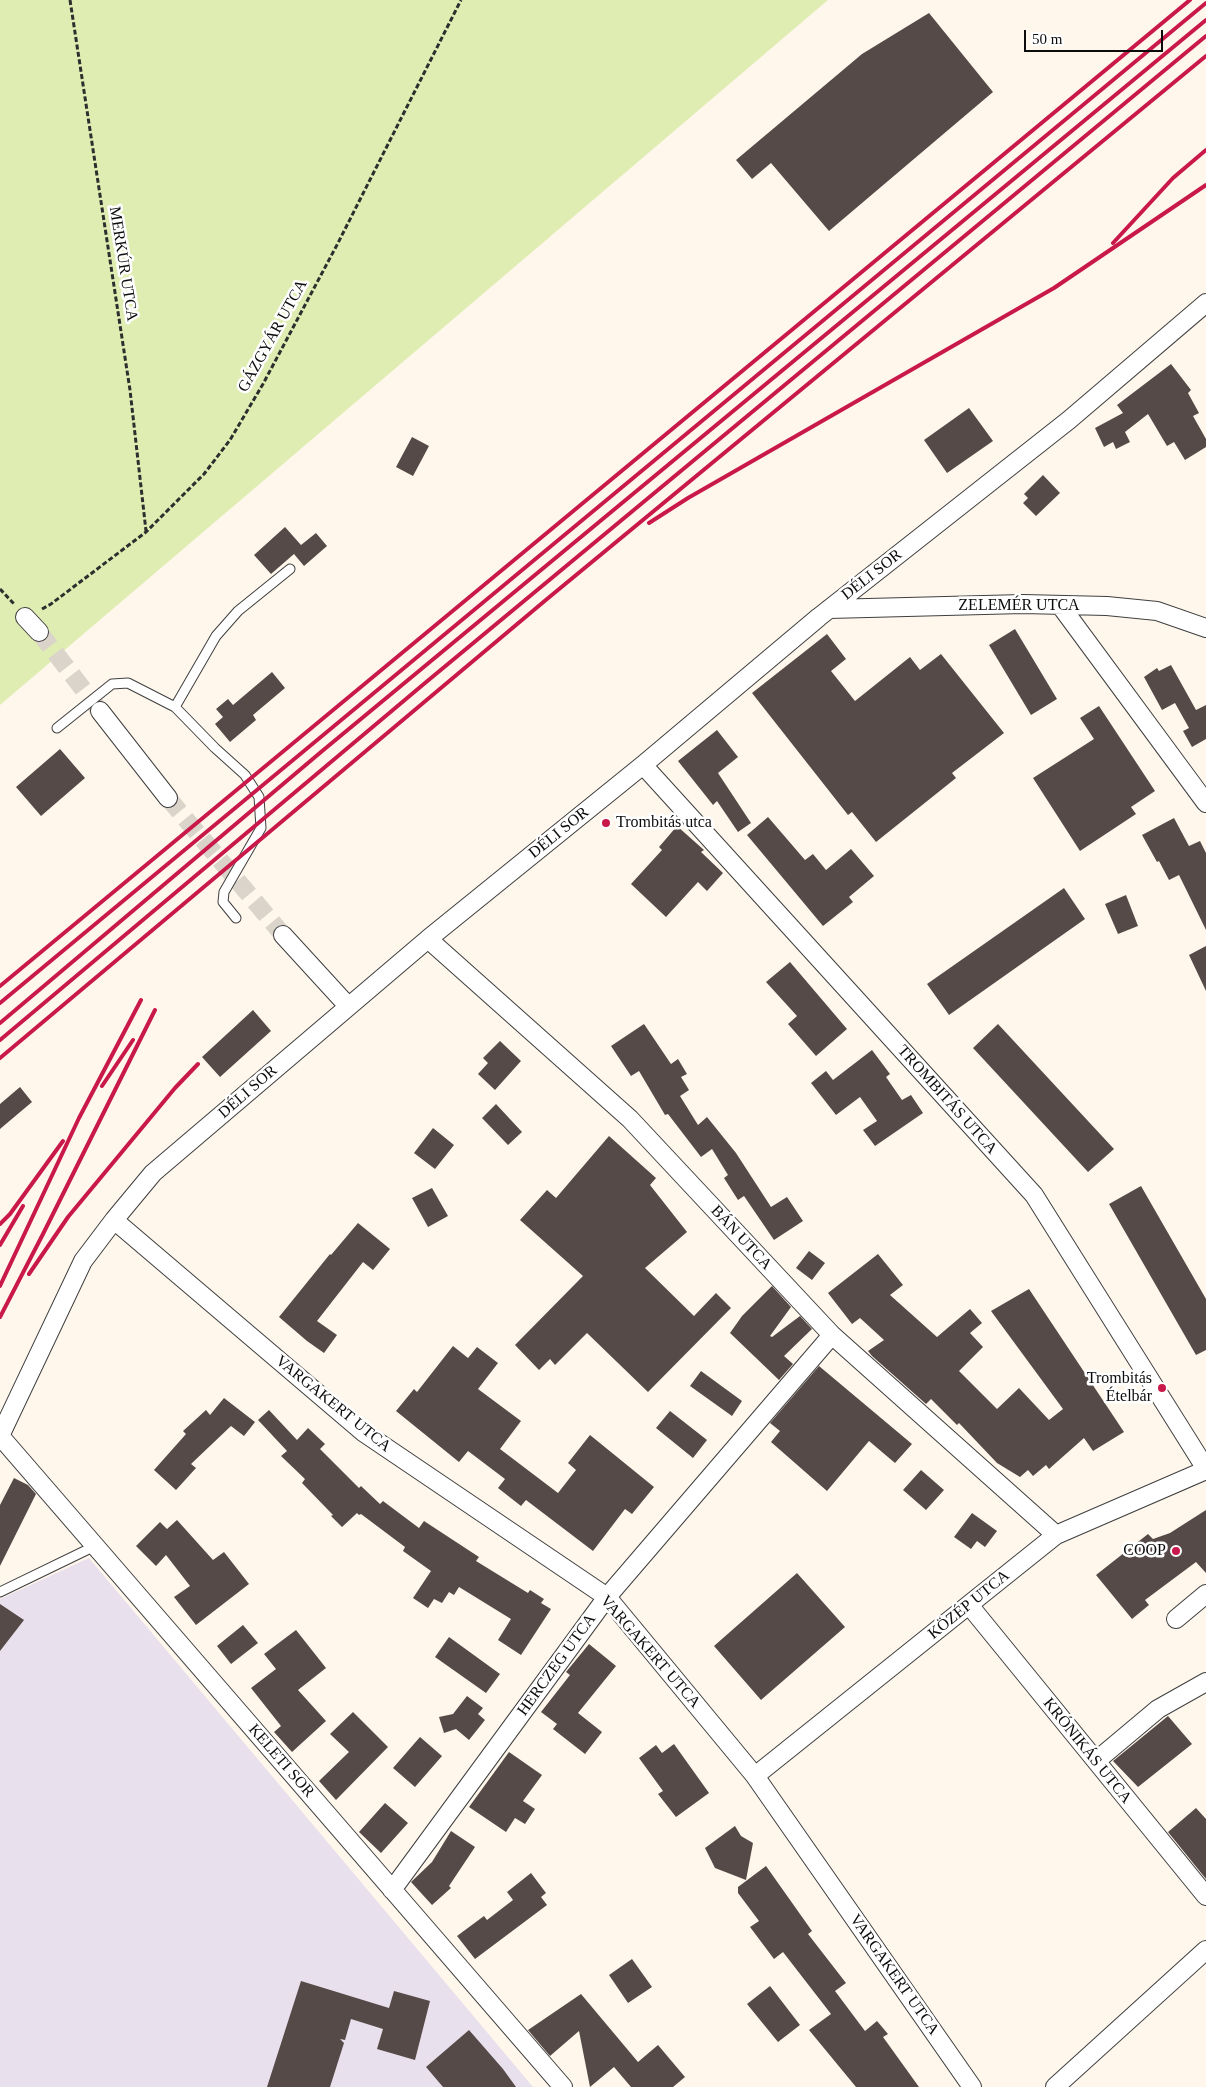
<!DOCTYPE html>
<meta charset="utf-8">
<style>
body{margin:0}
#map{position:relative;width:1206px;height:2087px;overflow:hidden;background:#fff7ec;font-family:"Times New Roman",serif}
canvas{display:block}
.scale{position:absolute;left:1024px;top:30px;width:139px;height:22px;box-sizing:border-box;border:2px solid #0c0c0c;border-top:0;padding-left:6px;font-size:15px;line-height:18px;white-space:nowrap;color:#0c0c0c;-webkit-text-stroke:4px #fff;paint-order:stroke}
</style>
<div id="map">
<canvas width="1206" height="2087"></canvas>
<div class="scale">50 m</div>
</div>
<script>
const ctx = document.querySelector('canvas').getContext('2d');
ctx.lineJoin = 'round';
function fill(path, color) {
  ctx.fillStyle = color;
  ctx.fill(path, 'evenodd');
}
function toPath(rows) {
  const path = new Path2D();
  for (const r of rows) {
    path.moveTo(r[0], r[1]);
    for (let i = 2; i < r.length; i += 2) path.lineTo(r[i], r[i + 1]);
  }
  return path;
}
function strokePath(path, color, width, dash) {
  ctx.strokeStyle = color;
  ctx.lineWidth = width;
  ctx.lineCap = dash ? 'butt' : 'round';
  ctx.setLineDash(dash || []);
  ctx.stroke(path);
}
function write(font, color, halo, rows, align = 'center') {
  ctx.font = font + ' "Times New Roman",serif';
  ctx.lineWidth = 5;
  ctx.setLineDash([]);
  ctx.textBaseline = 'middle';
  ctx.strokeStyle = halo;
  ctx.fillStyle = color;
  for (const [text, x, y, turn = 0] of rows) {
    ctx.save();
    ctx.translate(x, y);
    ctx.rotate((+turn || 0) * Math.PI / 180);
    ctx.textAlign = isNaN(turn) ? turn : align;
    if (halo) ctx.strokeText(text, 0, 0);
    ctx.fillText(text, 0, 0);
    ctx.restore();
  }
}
fill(toPath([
 [89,1558,533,2087,0,2087,0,1599]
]), '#e8e0ec');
fill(toPath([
 [0,0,828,0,0,705]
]), '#dfedb2');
fill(toPath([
 [929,13,993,92,829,231,771,163,752,179,736,160,862,54],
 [1171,364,1191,390,1188,393,1199,413,1193,416,1206,439,1206,447,1185,460,1174,442,1167,446,1148,414,1125,432,1130,442,1116,449,1113,442,1104,447,1095,428,1123,413,1117,405],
 [969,408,993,441,947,473,924,440],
 [412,437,429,446,413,476,396,467],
 [1043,475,1060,493,1036,516,1023,503,1028,498,1024,494],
 [285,527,301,545,316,533,327,546,304,566,294,554,271,574,254,555],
 [1015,629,1057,699,1031,715,989,645],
 [827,634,846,659,831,671,855,701,910,657,920,670,941,654,1004,733,952,773,956,778,876,842,852,812,848,815,752,693],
 [1171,665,1196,710,1206,705,1206,739,1192,747,1183,731,1189,728,1175,703,1162,710,1144,677,1157,668,1159,671],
 [272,672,285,688,253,715,256,720,230,742,215,724,223,717,216,709,228,699,233,705],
 [1099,706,1155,791,1131,807,1136,814,1080,851,1033,778,1094,739,1080,718],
 [717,730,738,757,718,773,751,823,738,832,717,801,713,805,678,761],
 [60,749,85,778,41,816,16,787],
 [768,817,805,860,813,854,826,870,851,849,874,876,849,897,853,902,823,926,747,835],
 [1174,818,1189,846,1200,841,1206,853,1206,930,1179,875,1169,880,1159,861,1157,862,1142,835],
 [677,826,704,850,701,852,723,873,707,891,698,882,666,917,631,884,662,850,659,847],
 [1064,888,1085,919,949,1015,927,984],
 [1126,895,1138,926,1118,934,1105,904],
 [1206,946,1206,991,1189,955],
 [790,962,847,1029,816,1056,788,1024,797,1016,766,982],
 [253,1010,271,1031,220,1077,202,1057],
 [644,1024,671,1064,678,1059,687,1074,681,1077,689,1090,680,1096,698,1125,707,1117,736,1153,771,1207,787,1197,803,1221,774,1240,744,1196,738,1200,724,1178,728,1175,712,1149,701,1157,668,1114,665,1115,639,1071,631,1076,611,1046],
 [998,1024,1114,1149,1088,1172,973,1048],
 [500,1041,521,1061,495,1090,478,1074,488,1063,483,1058],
 [872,1050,890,1074,886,1077,902,1100,911,1095,923,1113,875,1146,863,1130,877,1121,860,1097,836,1115,811,1083,826,1071,833,1080],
 [20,1087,32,1102,0,1129,0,1104],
 [496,1104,522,1132,508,1145,482,1118],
 [433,1128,454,1145,435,1169,414,1153],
 [609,1136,656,1178,650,1185,687,1232,645,1268,694,1316,716,1293,731,1308,648,1392,587,1333,555,1365,550,1359,539,1370,515,1345,583,1276,520,1220,547,1190,556,1198],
 [1141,1186,1206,1299,1206,1350,1196,1355,1109,1204],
 [432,1188,448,1216,428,1227,412,1198],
 [358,1223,390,1249,373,1270,363,1262,317,1321,337,1335,324,1353,307,1341,279,1317,330,1254,331,1255],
 [809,1251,825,1263,812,1280,796,1268],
 [878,1254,903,1285,890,1295,937,1337,970,1309,982,1323,970,1333,983,1347,959,1371,997,1409,1019,1388,1049,1420,1063,1409,991,1311,1029,1289,1124,1432,1093,1451,1084,1438,1049,1469,1046,1465,1033,1476,1028,1470,1020,1477,997,1463,959,1423,957,1425,931,1399,926,1404,872,1356,868,1351,884,1340,860,1318,852,1324,828,1293],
 [772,1286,791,1307,770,1336,772,1337,800,1316,812,1329,784,1356,793,1364,779,1380,730,1333,742,1316],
 [453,1346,468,1358,477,1347,498,1363,478,1389,521,1421,500,1449,558,1493,576,1470,568,1463,590,1435,654,1487,632,1514,625,1509,593,1551,526,1500,521,1506,498,1488,505,1479,468,1451,459,1462,396,1411,414,1389,417,1392],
 [819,1366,912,1444,895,1463,869,1441,827,1491,771,1442,780,1431,770,1423],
 [701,1371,742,1401,732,1416,690,1386],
 [224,1398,255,1422,244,1436,231,1426,191,1464,196,1468,176,1490,154,1470,186,1434,183,1431,206,1410,210,1415],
 [269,1410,297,1440,308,1428,325,1444,320,1449,359,1488,361,1486,380,1504,383,1501,419,1528,424,1521,479,1557,476,1561,528,1593,530,1590,544,1599,541,1603,551,1609,521,1655,498,1640,511,1619,459,1587,454,1595,449,1592,442,1603,434,1599,428,1608,413,1598,431,1571,403,1551,405,1547,361,1514,359,1515,357,1513,342,1527,331,1516,333,1515,302,1483,305,1479,281,1456,287,1451,258,1420],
 [670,1411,707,1440,693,1458,656,1428],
 [921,1470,944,1490,926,1510,903,1490],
 [14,1478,28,1485,36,1494,0,1566,0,1505],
 [1206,1510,1206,1573,1196,1562,1145,1600,1149,1605,1132,1619,1096,1575,1148,1534,1153,1539,1170,1533],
 [972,1513,997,1531,985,1547,977,1541,971,1549,954,1537],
 [177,1520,213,1560,224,1552,249,1584,196,1625,174,1597,190,1586,166,1555,156,1566,136,1546,160,1522,167,1529],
 [797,1573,845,1627,761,1700,714,1646],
 [0,1604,24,1620,0,1651],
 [243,1625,258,1643,231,1664,217,1646],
 [296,1630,326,1668,298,1690,326,1721,292,1752,274,1732,281,1726,251,1688,276,1669,264,1654],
 [449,1637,500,1674,486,1693,435,1657],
 [589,1644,616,1666,578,1713,602,1732,585,1754,553,1729,557,1724,541,1712,570,1675,566,1672],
 [467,1696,483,1708,478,1714,485,1720,469,1740,456,1729,444,1733,439,1717,453,1714],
 [353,1712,388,1747,336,1800,319,1781,349,1752,330,1734],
 [1168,1716,1192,1744,1138,1787,1113,1761],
 [420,1737,442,1756,415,1787,393,1768],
 [674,1744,709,1793,676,1817,658,1794,663,1791,639,1758,656,1745,662,1753],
 [509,1752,542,1775,523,1801,535,1809,525,1824,515,1818,506,1832,469,1807],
 [385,1803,408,1823,381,1853,359,1832],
 [1196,1808,1206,1819,1206,1879,1168,1832],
 [735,1826,741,1836,753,1843,746,1880,715,1868,705,1848],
 [451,1831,475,1847,449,1886,451,1888,432,1905,411,1882,432,1862],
 [766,1866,812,1931,808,1934,846,1983,835,1991,865,2031,877,2021,888,2034,883,2037,919,2087,856,2087,809,2030,831,2014,783,1952,774,1959,750,1927,759,1921,738,1893,738,1887],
 [531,1873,546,1893,541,1897,547,1905,475,1959,457,1936,484,1916,487,1920,513,1900,507,1892],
 [632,1959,652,1987,628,2003,609,1975],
 [301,1981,389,2008,394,1991,430,2001,415,2060,377,2049,383,2029,351,2019,345,2040,340,2039,344,2043,330,2087,267,2087],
 [770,1986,800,2025,778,2042,747,2004],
 [581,1994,638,2062,658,2045,685,2077,673,2087,631,2087,614,2067,590,2087,579,2031,550,2056,528,2030],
 [469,2030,503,2069,516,2087,443,2087,426,2067]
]), '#564a48');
strokePath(toPath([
 [39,632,100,711],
 [168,798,283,935]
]), '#dbd4ca', 18, [18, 9]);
const lane = toPath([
 [175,707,216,636,238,611,290,569],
 [57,728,112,684,128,683,175,707,215,748,245,775,259,797,261,828,224,892,223,902,236,918],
 [0,1592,95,1546]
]);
const street = toPath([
 [1060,605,1206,803],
 [829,609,1023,604,1107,606,1157,611,1206,628],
 [25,617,39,632],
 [100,711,168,798],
 [643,765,1034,1195,1206,1469],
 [283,935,348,1006],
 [428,939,630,1119,832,1335,1056,1535],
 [114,1220,363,1432,607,1597,755,1776,972,2087],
 [0,1436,83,1261,114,1220,153,1173,428,939,643,765,819,617,1069,420,1206,303],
 [0,1436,563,2087],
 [969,1605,1206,1896],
 [1176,1619,1206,1594],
 [1096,1761,1158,1709,1206,1682],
 [755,1776,1056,1535,1206,1470],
 [392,1890,607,1597,832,1335],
 [1055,2087,1206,1950]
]);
strokePath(lane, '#3f3f3f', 11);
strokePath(street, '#3f3f3f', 20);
strokePath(toPath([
 [70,0,130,390,146,531],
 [0,589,15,605],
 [42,609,51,604,146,532,204,474,230,440,263,384,338,243,461,0]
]), '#2e2e2e', 3, [5, 2.5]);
strokePath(lane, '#fff', 9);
strokePath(street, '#fff', 18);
strokePath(toPath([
 [1113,243,1173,178,1206,150],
 [649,523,688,498,1054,288,1206,185],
 [0,986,1190,0],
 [0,1003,1206,3],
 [0,1023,321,752,1206,20],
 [0,1040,425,683,1206,36],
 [0,1058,547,599,1206,56],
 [102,1086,133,1040],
 [0,1224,10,1214,63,1141],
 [0,1245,23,1206],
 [29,1274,68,1217,175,1088,198,1064],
 [0,1286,79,1118,141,1000],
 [0,1317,43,1234,155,1010]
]), '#c9184a', 4);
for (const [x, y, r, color] of [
 [606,823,5,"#c9184a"],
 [1162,1388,5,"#c9184a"],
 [1176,1551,5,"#c9184a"]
]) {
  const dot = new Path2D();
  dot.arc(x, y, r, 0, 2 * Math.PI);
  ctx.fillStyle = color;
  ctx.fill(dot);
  strokePath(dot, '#fff', 2);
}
write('16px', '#0c0c0c', '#fff', [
 ["MERKÚR UTCA",123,264,81],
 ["GÁZGYÁR UTCA",273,336,-61],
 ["DÉLI SOR",872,575,-38],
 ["ZELEMÉR UTCA",1019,606],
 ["DÉLI SOR",559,833,-39],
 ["DÉLI SOR",248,1092,-41],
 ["TROMBITÁS UTCA",947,1100,48],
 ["BÁN UTCA",741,1238,47],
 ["VARGAKERT UTCA",333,1404,39],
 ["KÖZÉP UTCA",969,1605,-39],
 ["VARGAKERT UTCA",650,1652,49],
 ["HERCZEG UTCA",557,1665,-54],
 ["KRÓNIKÁS UTCA",1087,1751,51],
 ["KELETI SOR",281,1761,49],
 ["VARGAKERT UTCA",894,1975,55]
]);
write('16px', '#0c0c0c', '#fff', [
 ["Trombitás utca",616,823,"left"],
 ["Trombitás",1152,1379],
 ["Ételbár",1152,1397],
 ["COOP",1166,1551]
], 'right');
</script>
